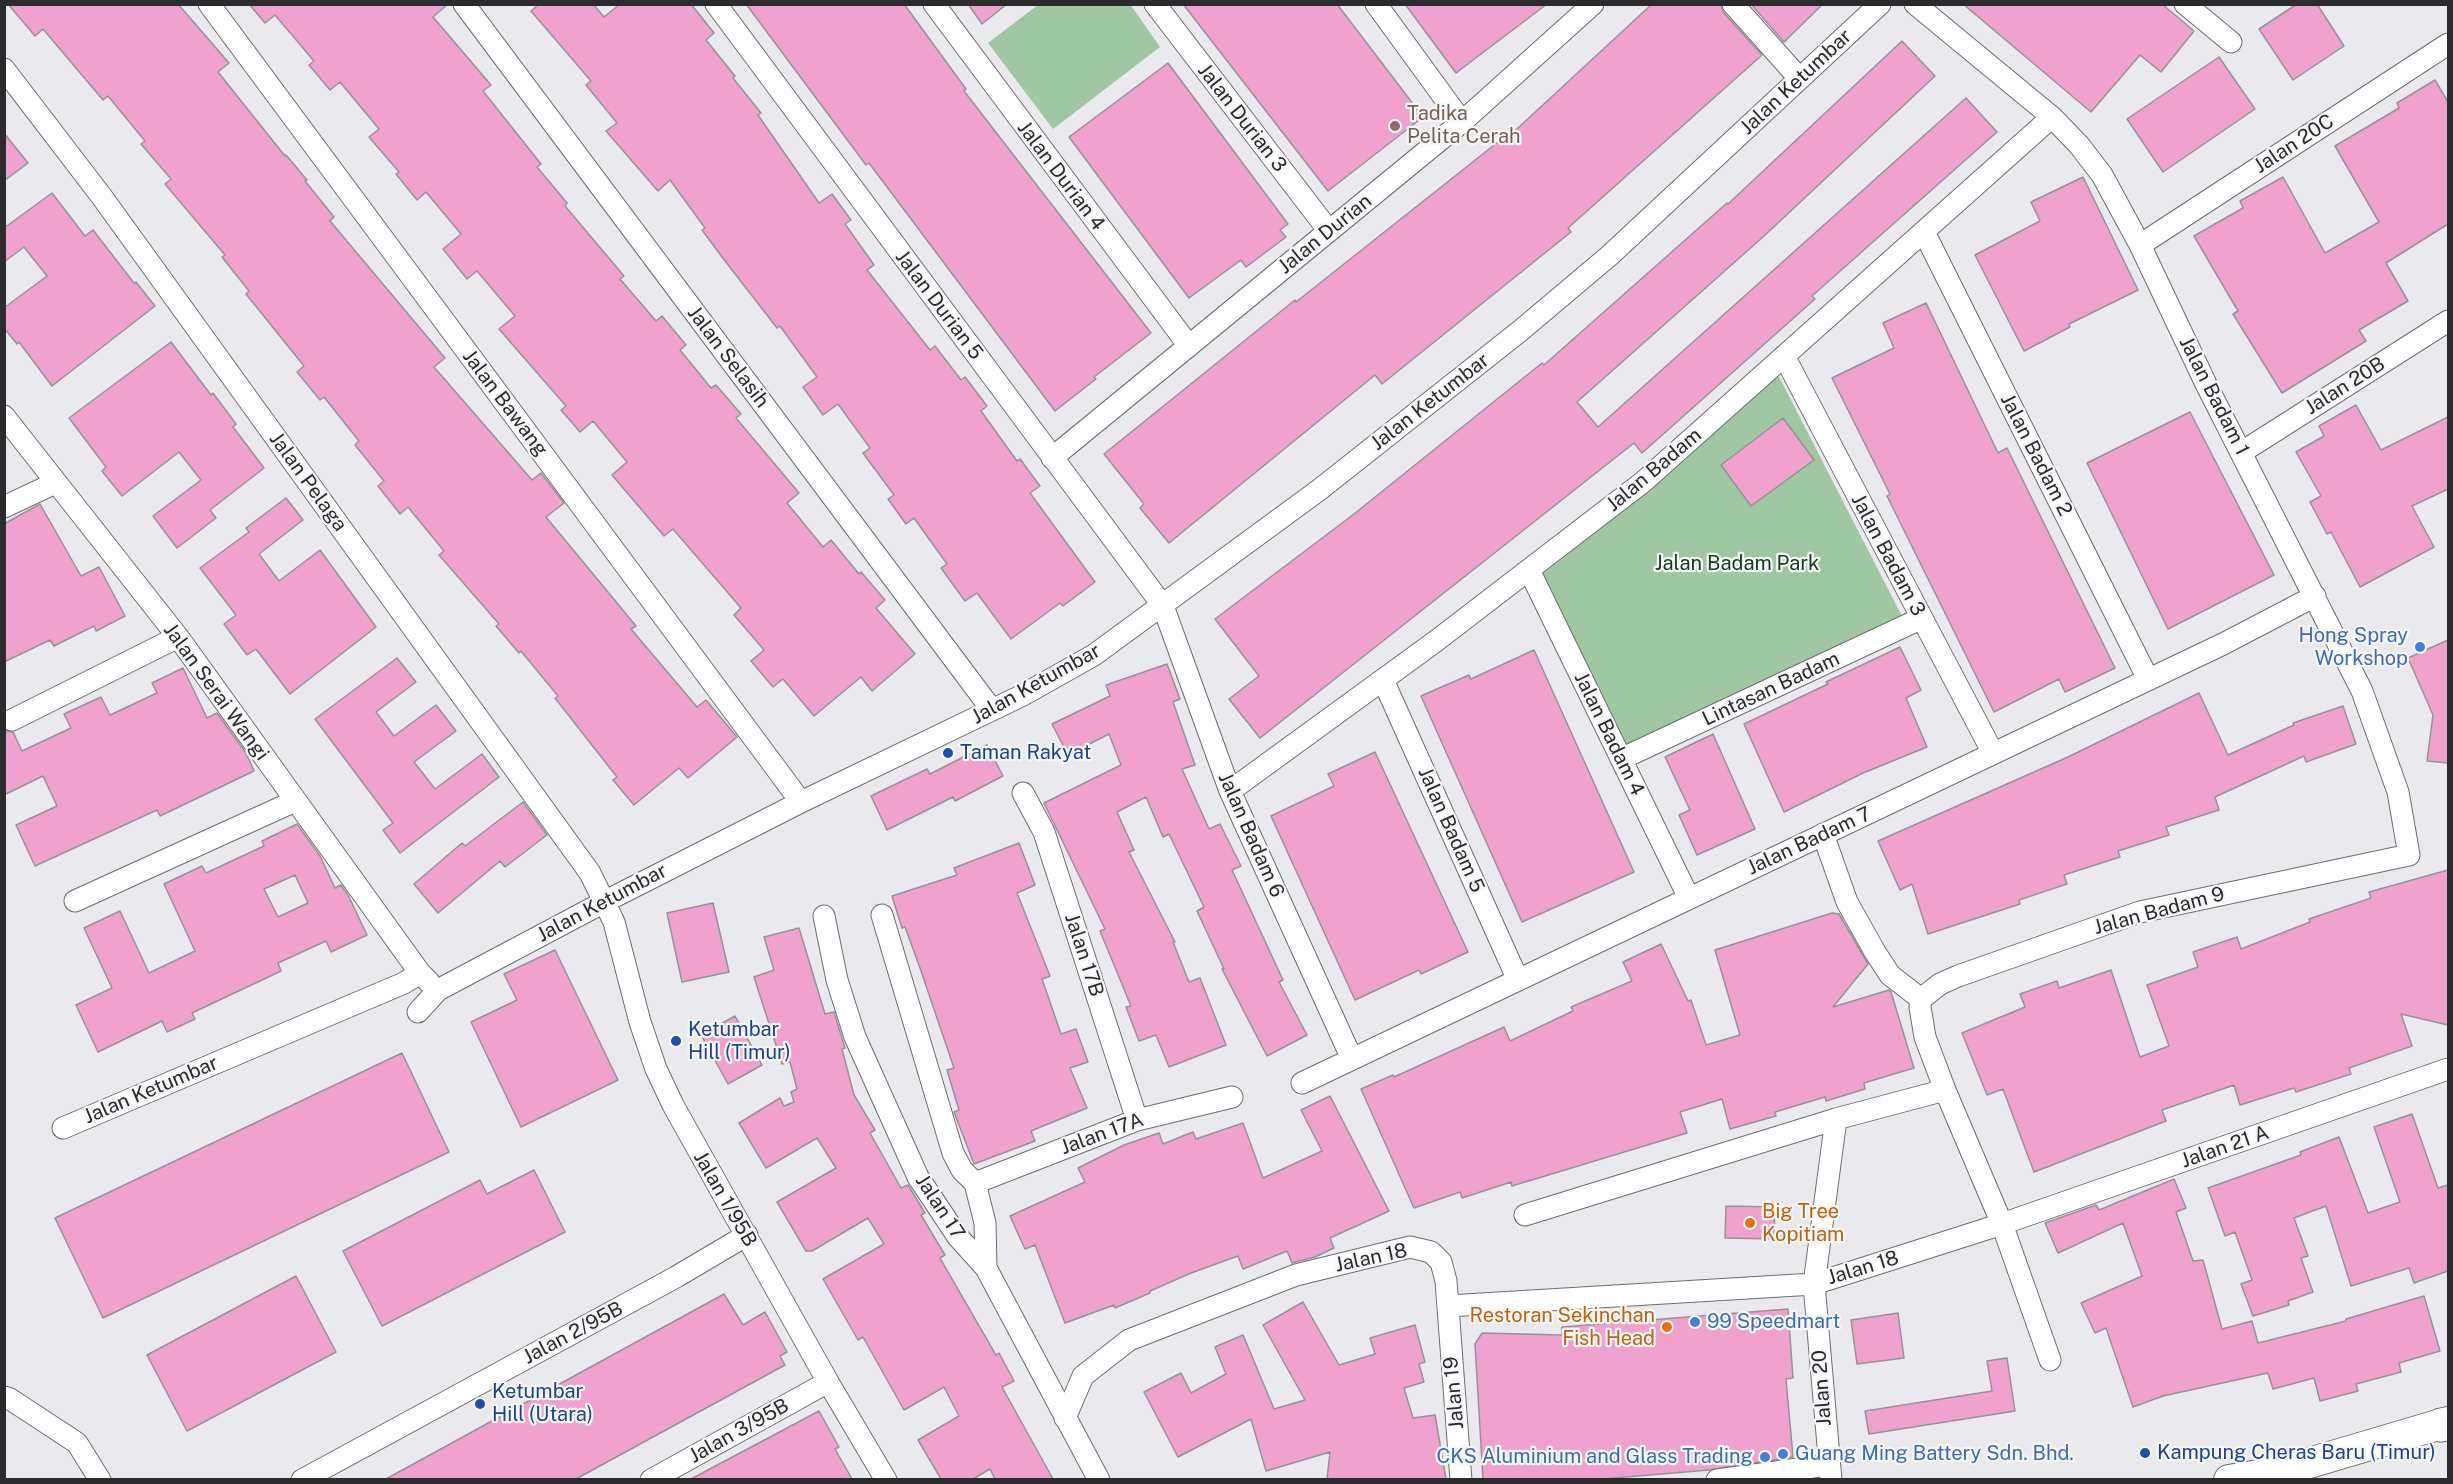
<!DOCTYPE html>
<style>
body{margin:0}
#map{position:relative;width:2453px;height:1484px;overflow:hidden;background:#eae9ed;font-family:"Public Sans",sans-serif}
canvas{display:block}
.frame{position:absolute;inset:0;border:6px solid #2b2b2d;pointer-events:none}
</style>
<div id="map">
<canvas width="2453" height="1484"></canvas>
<div class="frame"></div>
</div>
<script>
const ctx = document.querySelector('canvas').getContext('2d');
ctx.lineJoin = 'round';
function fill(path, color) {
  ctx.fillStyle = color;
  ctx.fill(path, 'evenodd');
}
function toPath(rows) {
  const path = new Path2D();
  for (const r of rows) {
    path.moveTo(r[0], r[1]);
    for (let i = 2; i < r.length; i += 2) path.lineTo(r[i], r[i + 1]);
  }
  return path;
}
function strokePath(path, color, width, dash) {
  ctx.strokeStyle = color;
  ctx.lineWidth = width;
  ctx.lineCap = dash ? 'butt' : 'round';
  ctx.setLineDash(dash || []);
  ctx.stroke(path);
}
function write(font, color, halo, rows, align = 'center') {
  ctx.font = font + ' "Public Sans",sans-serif';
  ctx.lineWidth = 4.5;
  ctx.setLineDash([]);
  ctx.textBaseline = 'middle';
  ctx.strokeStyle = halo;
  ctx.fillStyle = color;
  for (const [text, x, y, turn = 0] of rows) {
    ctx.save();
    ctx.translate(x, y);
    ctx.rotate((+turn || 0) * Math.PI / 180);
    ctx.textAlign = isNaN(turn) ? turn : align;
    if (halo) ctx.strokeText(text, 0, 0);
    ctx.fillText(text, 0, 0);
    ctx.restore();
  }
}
fill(toPath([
 [1130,4,1160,47,1053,129,988,43,1038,5],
 [1776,371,1904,620,1621,759,1529,570]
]), '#9fc7a2');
const building = toPath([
 [8,4,178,4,229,63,218,72,285,156,286,155,307,180,305,181,334,217,330,221,445,358,434,367,532,480,541,473,564,503,546,517,636,626,631,629,697,707,706,700,737,737,688,778,679,768,634,805,613,780,617,777,555,698,558,696,521,651,519,653,496,626,499,624,439,555,444,551,408,507,400,514,378,486,384,481,355,445,359,441,324,397,320,400,297,372,304,366,246,294,249,291,222,257,225,255,165,184,171,179,141,144,145,141,108,96,103,100,43,29,35,36,8,4],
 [249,4,448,4,433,17,491,85,483,91,541,164,537,167,567,203,565,206,624,276,620,279,656,321,662,316,686,345,680,350,711,388,716,385,741,414,736,418,799,493,787,503,823,547,831,540,859,574,861,572,885,600,876,608,915,654,872,691,861,677,814,716,783,679,773,687,751,661,764,650,734,615,741,608,673,529,664,536,612,475,627,462,593,421,580,432,561,410,566,406,499,329,515,316,477,271,467,279,443,249,461,234,426,192,417,200,396,174,399,172,369,137,379,129,340,82,330,90,309,65,314,61,275,15,265,23,249,4],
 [539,4,593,4,604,17,620,4,691,4,714,33,706,40,735,76,733,78,761,113,758,115,819,203,832,194,851,220,845,224,874,265,867,270,930,350,935,346,961,380,965,377,987,406,981,411,1017,461,1020,459,1040,486,1030,493,1095,582,1063,606,1060,603,1011,639,977,593,965,601,941,568,947,564,914,518,906,524,888,499,894,495,863,453,870,448,838,404,823,415,803,387,817,377,780,326,777,328,722,257,702,230,705,228,670,180,658,191,606,131,617,123,586,85,591,81,531,11,539,4],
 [746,4,904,4,966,89,964,91,1151,333,1094,377,1096,379,1055,411,869,163,866,165,746,4],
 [968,4,1007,4,982,24,968,4],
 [1183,4,1337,4,1423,117,1328,191,1183,4],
 [1405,4,1547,4,1456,73,1405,4],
 [1652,4,1721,4,1723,12,1762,55,1568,228,1571,232,1382,384,1375,375,1169,543,1140,508,1144,504,1104,454,1295,300,1296,302,1503,138,1505,140,1652,4],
 [1751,4,1823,4,1784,42,1751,4],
 [1963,4,2162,4,2194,31,2161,72,2140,55,2091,112,1963,4],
 [2297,4,2317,4,2344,46,2293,80,2259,29,2297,4],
 [1902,41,1935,76,1763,237,1577,402,1598,427,1966,98,1997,132,1812,296,1815,299,1642,453,1634,443,1260,738,1229,699,1259,676,1215,619,1354,514,1542,363,1544,365,1727,203,1728,204,1902,41],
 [2219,57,2255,109,2163,172,2127,119,2219,57],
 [1168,63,1288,224,1280,230,1286,237,1246,267,1241,260,1189,298,1069,137,1168,63],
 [2435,80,2448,102,2448,224,2386,263,2408,301,2359,330,2366,341,2282,393,2233,314,2238,311,2194,236,2243,208,2240,201,2283,177,2325,253,2379,222,2335,146,2399,108,2397,103,2435,80],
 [4,133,28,163,4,181,4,133],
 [2083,177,2138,290,2069,324,2070,327,2024,351,1975,255,2040,221,2031,202,2083,177],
 [52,193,85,236,93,230,134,283,136,282,155,306,52,386,19,342,17,344,4,328,4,308,47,276,24,247,4,262,4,228,52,193],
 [1926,303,1998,453,2007,448,2115,668,2065,692,2059,679,1994,712,1887,496,1890,494,1832,378,1894,348,1883,323,1926,303],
 [171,342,211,395,213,393,236,424,233,427,264,468,210,510,216,518,177,548,153,516,201,480,179,452,122,496,102,471,106,467,69,418,171,342],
 [2356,405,2381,450,2448,417,2448,489,2412,506,2434,547,2360,587,2331,532,2327,534,2310,502,2321,496,2296,452,2324,436,2319,426,2356,405],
 [2190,412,2274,575,2168,629,2087,463,2190,412],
 [1783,418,1814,460,1751,506,1721,465,1783,418],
 [286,498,303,520,259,554,279,581,320,550,376,627,290,694,256,649,247,655,224,624,236,615,200,568,249,532,246,528,286,498],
 [40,504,81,576,99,567,125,616,96,631,94,626,54,646,50,640,4,662,4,524,40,504],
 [2448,640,2448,763,2427,761,2433,715,2408,658,2448,640],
 [1900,647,1921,690,1906,698,1927,747,1863,773,1784,812,1744,724,1828,684,1826,682,1900,647],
 [1534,650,1634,872,1522,922,1421,696,1469,675,1471,679,1534,650],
 [397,658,416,682,376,712,394,736,436,705,456,731,414,762,435,789,482,754,499,777,400,853,383,830,393,823,315,719,397,658],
 [1167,664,1180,699,1173,702,1195,765,1182,769,1209,829,1220,824,1241,866,1232,870,1283,980,1279,982,1307,1035,1267,1056,1222,969,1224,969,1197,911,1204,907,1169,834,1163,837,1146,797,1117,812,1134,850,1129,852,1175,942,1173,942,1189,982,1200,978,1226,1045,1169,1067,1156,1035,1139,1041,1126,1007,1131,1006,1100,931,1105,929,1044,803,1121,765,1109,734,1068,755,1052,724,1110,696,1106,685,1167,664],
 [183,668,207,718,217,713,246,753,254,771,160,816,157,810,35,866,16,825,57,806,43,776,4,795,4,730,13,732,22,751,71,728,64,714,101,697,110,715,157,693,152,683,183,668],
 [2199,693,2228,755,2294,725,2293,723,2343,706,2356,744,2306,762,2304,756,2215,797,2219,810,2166,827,2169,835,2118,851,2120,857,2064,875,2067,884,2019,900,2020,904,1928,934,1912,884,1900,890,1878,841,2068,757,2199,693],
 [1713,734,1755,829,1697,855,1679,815,1690,810,1665,757,1713,734],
 [987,745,1003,776,955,801,953,797,887,830,871,796,927,769,930,774,987,745],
 [1375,752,1468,952,1421,974,1419,970,1355,1000,1271,816,1334,786,1328,774,1375,752],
 [523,802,547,835,505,867,500,861,438,913,414,884,462,843,465,846,523,802],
 [297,824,320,856,335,888,341,885,348,895,367,935,331,952,326,941,278,963,281,971,192,1013,195,1019,167,1032,162,1021,98,1052,76,1005,112,988,84,928,120,911,149,973,195,951,164,884,202,866,206,873,264,846,262,841,297,824],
 [295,875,308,903,278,917,264,889,295,875],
 [1019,843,1035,885,1017,893,1050,976,1042,979,1061,1034,1076,1029,1088,1062,1070,1068,1087,1108,1031,1131,1035,1141,974,1164,954,1112,959,1110,947,1070,954,1068,920,968,905,927,902,928,892,896,957,875,954,868,1019,843],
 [2448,870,2448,1025,2401,1014,2412,1046,2349,1068,2351,1074,2296,1092,2294,1088,2240,1105,2234,1085,2162,1110,2166,1121,2034,1172,2003,1089,1987,1095,1962,1033,2025,1007,2020,994,2057,981,2059,988,2111,970,2140,1057,2169,1046,2147,985,2198,967,2193,952,2237,937,2241,949,2310,922,2309,919,2371,898,2369,892,2448,870],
 [713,903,729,972,682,982,667,913,713,903],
 [1832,913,1839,914,1868,964,1833,1007,1889,990,1891,992,1914,1068,1864,1083,1865,1089,1826,1101,1825,1097,1775,1112,1776,1116,1730,1129,1722,1099,1680,1112,1687,1133,1512,1186,1511,1182,1462,1198,1460,1192,1414,1208,1361,1089,1393,1075,1394,1077,1504,1027,1510,1041,1573,1011,1571,1007,1632,981,1623,962,1661,944,1688,1001,1691,1000,1706,1045,1740,1035,1715,950,1832,913],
 [799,928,825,1014,834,1012,845,1048,842,1049,854,1095,875,1130,870,1133,901,1188,908,1185,925,1213,921,1215,945,1255,940,1258,996,1355,999,1353,1014,1381,1002,1387,1053,1479,995,1479,990,1469,973,1479,941,1479,918,1440,959,1416,944,1387,904,1410,863,1337,858,1340,823,1279,884,1244,868,1218,812,1251,806,1251,777,1202,836,1168,817,1138,766,1168,739,1123,780,1098,784,1106,794,1102,791,1092,797,1089,790,1062,782,1064,754,977,774,970,764,937,799,928],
 [555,950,618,1080,521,1127,471,1022,517,1000,504,974,555,950],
 [735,1016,762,1065,728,1084,701,1035,735,1016],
 [402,1053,449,1152,103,1318,55,1218,402,1053],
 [1330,1096,1389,1211,1330,1238,1334,1248,1315,1257,1292,1263,1287,1251,1243,1269,1238,1256,1191,1273,1150,1291,1150,1293,1115,1308,1114,1305,1065,1323,1035,1245,1025,1249,1010,1216,1085,1182,1078,1168,1124,1145,1159,1133,1163,1144,1193,1132,1196,1139,1243,1123,1263,1178,1322,1151,1301,1110,1330,1096],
 [2412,1114,2438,1188,2448,1185,2448,1271,2414,1283,2409,1268,2351,1286,2326,1206,2294,1218,2308,1256,2301,1258,2313,1292,2288,1301,2289,1305,2253,1316,2241,1284,2252,1280,2235,1232,2225,1236,2208,1188,2301,1155,2300,1152,2339,1137,2368,1213,2400,1202,2374,1127,2412,1114],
 [534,1170,565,1232,382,1326,343,1251,480,1180,487,1194,534,1170],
 [2174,1179,2186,1208,2176,1212,2193,1261,2203,1260,2222,1329,2252,1321,2258,1343,2346,1321,2346,1319,2424,1296,2440,1351,2399,1363,2401,1372,2356,1384,2358,1391,2320,1401,2314,1378,2273,1389,2268,1373,2163,1396,2133,1407,2106,1328,2095,1333,2081,1303,2142,1276,2123,1223,2058,1253,2045,1223,2096,1205,2099,1210,2174,1179],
 [1726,1206,1775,1207,1774,1239,1725,1238,1726,1206],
 [296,1276,336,1352,187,1431,147,1355,296,1276],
 [724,1294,743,1325,765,1312,787,1352,780,1356,785,1365,576,1479,386,1479,724,1294],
 [1303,1302,1339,1365,1375,1354,1370,1338,1415,1325,1425,1362,1419,1364,1424,1382,1404,1388,1413,1418,1435,1415,1446,1479,1327,1479,1330,1452,1266,1471,1251,1419,1178,1457,1144,1392,1181,1373,1191,1393,1226,1374,1215,1347,1243,1335,1274,1409,1305,1400,1263,1325,1303,1302],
 [1788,1309,1793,1378,1786,1379,1793,1457,1709,1470,1602,1479,1483,1479,1475,1344,1482,1333,1562,1335,1562,1327,1788,1309],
 [1898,1313,1904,1358,1857,1364,1851,1320,1898,1313],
 [2007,1358,2015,1411,1869,1434,1865,1411,1992,1391,1987,1361,2007,1358],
 [819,1411,839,1447,835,1449,852,1479,691,1479,819,1411]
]);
fill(building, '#f0a1ce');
strokePath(building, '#969395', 1.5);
const street = toPath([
 [209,4,801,802],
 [464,4,992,710],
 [716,4,1163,606,1230,791,1352,1059],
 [934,4,1189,346],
 [1155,4,1329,231],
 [1376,4,1462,122],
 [1733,4,1799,78],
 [1915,4,2052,117,2079,145,2102,175,2140,245,2206,384,2362,691,2398,792,2409,855,2140,912,1958,976,1940,984,1921,999],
 [2185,4,2231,42],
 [4,69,102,197,590,873,614,922,640,1022,656,1069,673,1105,828,1382,886,1480],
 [1924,232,2148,679],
 [2140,245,2448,44],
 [1784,356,1993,753],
 [4,416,178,637,420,973],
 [2242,452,2448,321],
 [1052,458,1462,122,1593,4],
 [4,507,55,483],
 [1529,570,1689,898],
 [1383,680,1518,980],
 [12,720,178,637],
 [1621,759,1922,618],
 [1230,791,1436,641,1643,482,2052,117],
 [1023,793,1044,832,1137,1120],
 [1823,834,1847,902,1875,952,1890,975,1921,999,1920,1007,1925,1037,1945,1090,2002,1224,2050,1360],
 [75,901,295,801],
 [882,915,953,1153,962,1170,975,1183,985,1223,986,1268],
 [824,916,837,980,855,1037,918,1177,958,1237,986,1268,1099,1480],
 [418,1012,438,990,606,901,801,802,1021,696,1094,655,1319,490,1520,331,1609,256,1880,4],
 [1302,1083,2223,644,2315,596],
 [63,1128,404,983,420,973,429,982],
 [975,1183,1137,1120,1232,1097],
 [1525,1215,1836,1119,1945,1090],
 [1448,1306,1814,1284,2002,1224,2448,1069],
 [4,1397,10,1399,77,1443,100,1480],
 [1065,1418,1083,1376,1129,1340,1296,1275,1410,1247,1431,1252,1441,1262,1446,1281,1461,1480],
 [302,1480,676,1277,747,1235],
 [651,1480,828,1382],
 [1717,1480,1828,1465],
 [1831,1480,1814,1284,1836,1119]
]);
const secondary = toPath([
 [2229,1480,2282,1471,2448,1422]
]);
const highway = toPath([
 [2441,1425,2448,1424]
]);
strokePath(street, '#6e6e71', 23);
strokePath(secondary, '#6e6e71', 32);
strokePath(highway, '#6e6e71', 35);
strokePath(street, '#fff', 21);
strokePath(secondary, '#fff', 30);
strokePath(highway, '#fff', 33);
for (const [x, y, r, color] of [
 [1395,126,6,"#8d6e63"],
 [2420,647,6,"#3f7fe0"],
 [948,753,6,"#1a4fb4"],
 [676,1041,6,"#1a4fb4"],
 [1750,1223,6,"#e8710a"],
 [1695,1322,6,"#3f7fe0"],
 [1667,1327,6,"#e8710a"],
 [480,1404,6,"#1a4fb4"],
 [2145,1453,6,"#1a4fb4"],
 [1783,1454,6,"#3f7fe0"],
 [1765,1457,6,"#3f7fe0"]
]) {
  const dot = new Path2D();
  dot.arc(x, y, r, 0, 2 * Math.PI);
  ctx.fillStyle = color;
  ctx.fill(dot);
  strokePath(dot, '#f7f7fa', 2);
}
write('20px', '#2b2b2d', '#f7f7fa', [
 ["Jalan Ketumbar",1796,82,-43],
 ["Jalan Durian 3",1242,118,52],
 ["Jalan 20C",2294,144,-33],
 ["Jalan Durian 4",1061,176,53],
 ["Jalan Durian",1325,234,-39],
 ["Jalan Durian 5",939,305,53],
 ["Jalan Selasih",728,357,53],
 ["Jalan 20B",2345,386,-32],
 ["Jalan Badam 1",2214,396,63],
 ["Jalan Ketumbar",1430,402,-38],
 ["Jalan Bawang",505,403,53],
 ["Jalan Badam 2",2036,455,63],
 ["Jalan Badam",1654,470,-40],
 ["Jalan Pelaga",308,482,54],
 ["Jalan Badam 3",1888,555,62],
 ["Jalan Ketumbar",1036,684,-29],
 ["Lintasan Badam",1771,689,-25],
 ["Jalan Serai Wangi",216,692,54],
 ["Jalan Badam 4",1609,734,64],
 ["Jalan Badam 5",1451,830,66],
 ["Jalan Badam 6",1251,835,66],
 ["Jalan Badam 7",1809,841,-25],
 ["Jalan Ketumbar",602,903,-28],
 ["Jalan Badam 9",2159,911,-15],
 ["Jalan 17B",1084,955,72],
 ["Jalan Ketumbar",151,1090,-23],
 ["Jalan 17A",1102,1134,-20],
 ["Jalan 21 A",2225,1147,-19],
 ["Jalan 1/95B",725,1199,60],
 ["Jalan 17",940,1207,57],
 ["Jalan 18",1371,1258,-12],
 ["Jalan 18",1863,1268,-17],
 ["Jalan 2/95B",573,1333,-28],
 ["Jalan 20",1822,1388,-94],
 ["Jalan 19",1454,1393,-95],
 ["Jalan 3/95B",739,1431,-29]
]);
write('20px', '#785e54', '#f7f7fa', [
 ["Tadika",1407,114],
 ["Pelita Cerah",1407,137]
], 'left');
write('20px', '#114019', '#f7f7fa', [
 ["Jalan Badam Park",1737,564]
]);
write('20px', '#366cbe', '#f7f7fa', [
 ["Hong Spray",2408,636],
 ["Workshop",2408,659],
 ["99 Speedmart",1707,1322,"left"],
 ["Guang Ming Battery Sdn. Bhd.",1795,1454,"left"],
 ["CKS Aluminium and Glass Trading",1753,1457]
], 'right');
write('20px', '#164399', '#f7f7fa', [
 ["Taman Rakyat",960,753],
 ["Ketumbar",688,1030],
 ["Hill (Timur)",688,1053],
 ["Ketumbar",492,1392],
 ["Hill (Utara)",492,1415],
 ["Kampung Cheras Baru (Timur)",2157,1453]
], 'left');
write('20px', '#c56008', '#f7f7fa', [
 ["Big Tree",1762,1212],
 ["Kopitiam",1762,1235],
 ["Restoran Sekinchan",1655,1316,"right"],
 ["Fish Head",1655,1339,"right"]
], 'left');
</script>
